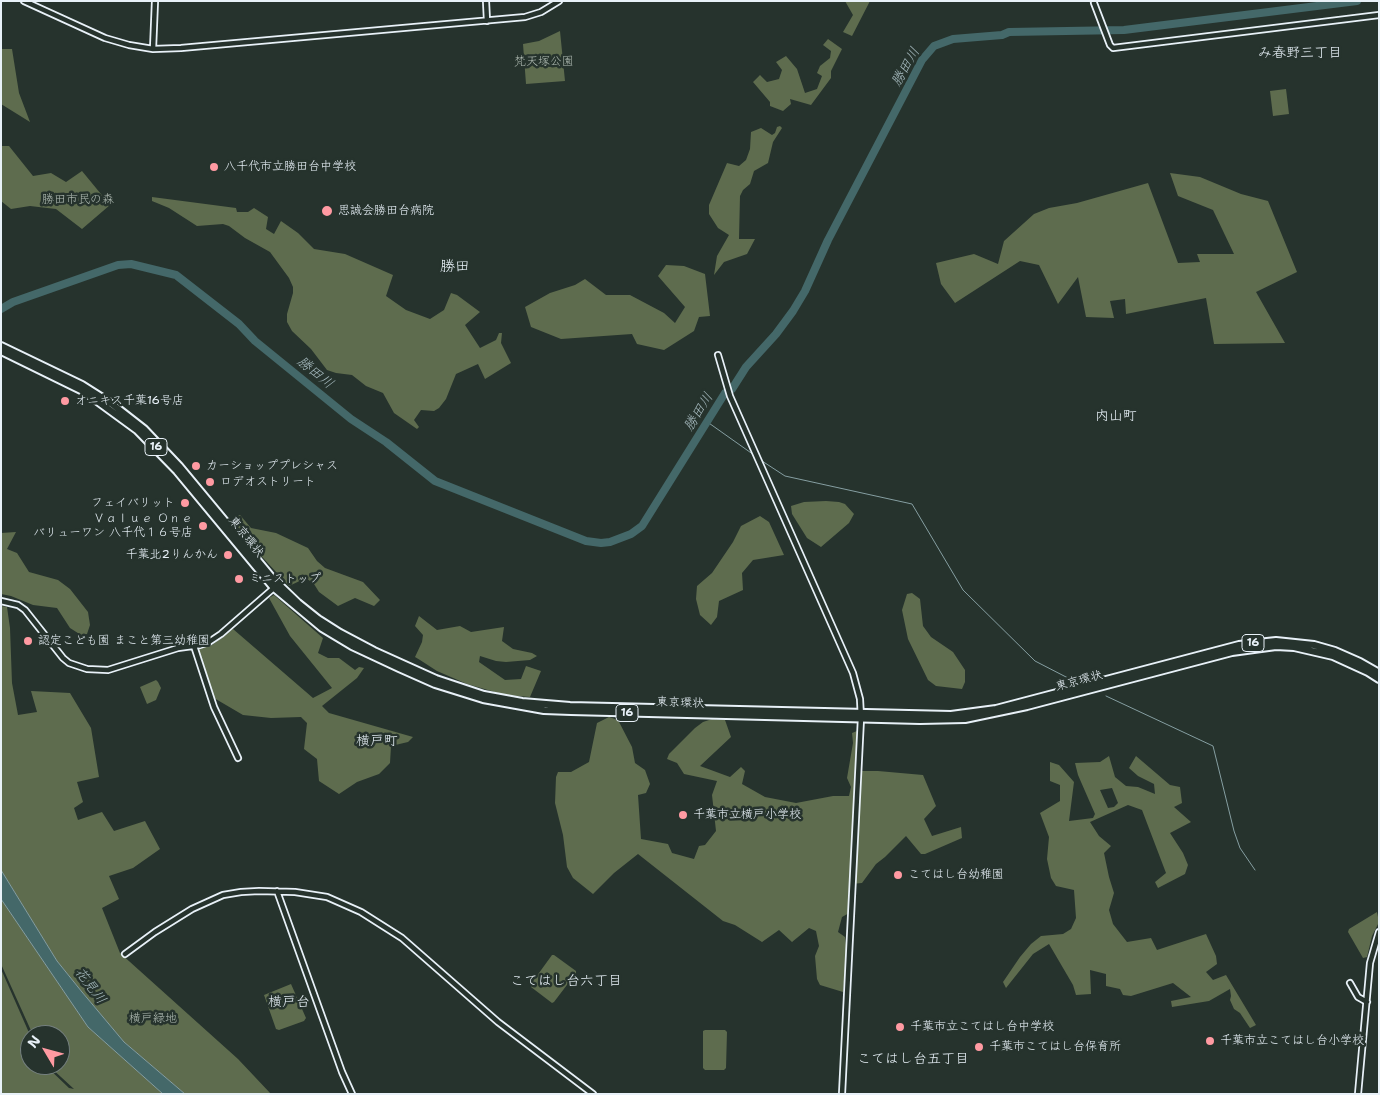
<!DOCTYPE html>
<meta charset="utf-8">
<style>
body{margin:0}
#map{position:relative;width:1380px;height:1095px;overflow:hidden;background:#26332d;font-family:"Shantell Sans",sans-serif}
canvas{display:block}
.frame{position:absolute;inset:0;border:2px solid #e8f1f8;pointer-events:none}
.north{position:absolute;left:20px;top:1025px;width:50px;height:50px;box-sizing:border-box;background:#26332d;border:1px solid #747f7e;border-radius:50%;rotate:307deg;font-size:14px;font-weight:700;line-height:20px;text-align:center;color:#e8f1f8}
.north::after{content:'';display:block;margin:auto;width:18px;height:22px;background:#ff9aa2;clip-path:polygon(50% 0,100% 100%,50% 72%,0 100%)}
</style>
<div id="map">
<canvas width="1380" height="1095"></canvas>
<div class="frame"></div>
<div class="north">N</div>
</div>
<script>
const ctx = document.querySelector('canvas').getContext('2d');
ctx.lineJoin = 'round';
function fill(path, color) {
  ctx.fillStyle = color;
  ctx.fill(path, 'evenodd');
}
function toPath(rows) {
  const path = new Path2D();
  for (const r of rows) {
    path.moveTo(r[0], r[1]);
    for (let i = 2; i < r.length; i += 2) path.lineTo(r[i], r[i + 1]);
  }
  return path;
}
function strokePath(path, color, width, dash) {
  ctx.strokeStyle = color;
  ctx.lineWidth = width;
  ctx.lineCap = dash ? 'butt' : 'round';
  ctx.setLineDash(dash || []);
  ctx.stroke(path);
}
function write(font, color, halo, rows, align = 'center') {
  ctx.font = font + ' "Shantell Sans","Klee One",sans-serif';
  ctx.lineWidth = 5;
  ctx.setLineDash([]);
  ctx.textBaseline = 'middle';
  ctx.strokeStyle = halo;
  ctx.fillStyle = color;
  for (const [text, x, y, turn = 0] of rows) {
    ctx.save();
    ctx.translate(x, y);
    ctx.rotate((+turn || 0) * Math.PI / 180);
    ctx.textAlign = isNaN(turn) ? turn : align;
    if (halo) ctx.strokeText(text, 0, 0);
    ctx.fillText(text, 0, 0);
    ctx.restore();
  }
}
fill(toPath([
 [845,1,870,1,852,36,843,32,853,15],
 [560,31,565,81,526,84,523,44,539,41],
 [828,39,842,49,831,71,831,78,811,105,790,99,791,104,783,111,770,106,770,102,753,82,760,75,767,82,779,79,782,70,776,62,786,56,797,69,805,93,817,89,822,76,817,73,820,66,830,58,831,51,823,45],
 [1,49,12,49,19,93,30,122,1,104],
 [1286,89,1289,114,1273,116,1270,91],
 [780,126,782,128,773,142,768,163,754,171,750,184,743,190,740,196,739,239,755,239,747,254,724,262,714,275,717,256,729,235,718,228,709,214,709,205,727,163,739,166,746,160,750,149,751,132,761,128,772,135,775,133,777,127],
 [1,146,9,146,33,176,51,173,66,182,82,171,110,205,82,229,56,209,30,206,11,209,1,201],
 [1170,173,1200,177,1241,194,1268,201,1297,272,1256,292,1285,343,1214,344,1206,298,1126,314,1125,299,1110,301,1114,318,1086,317,1078,277,1058,304,1039,265,1020,261,955,303,941,284,936,263,974,254,998,264,1004,241,1034,214,1049,208,1077,203,1148,183,1178,263,1200,262,1197,254,1234,254,1213,210,1178,196],
 [152,197,236,208,237,212,248,212,254,208,268,217,266,229,274,234,281,221,298,233,314,249,345,254,393,275,386,296,406,310,430,319,444,310,451,293,457,295,480,312,465,325,480,348,496,340,499,333,502,333,501,343,511,363,485,379,478,364,456,374,446,399,439,408,434,411,421,410,414,420,419,427,417,429,394,413,383,393,366,386,352,375,336,373,327,370,311,349,292,331,287,322,287,314,293,293,293,287,289,278,270,252,245,238,229,226,223,224,197,226,169,208,152,201],
 [666,265,684,266,705,274,710,316,699,317,694,331,664,350,637,344,632,334,561,339,531,327,525,307,550,293,575,285,585,279,606,295,630,295,664,313,675,323,685,307,658,276],
 [826,501,839,502,845,504,854,514,849,523,821,547,807,538,792,514,791,506,804,502],
 [240,515,251,528,276,533,308,548,317,561,325,568,363,582,380,600,374,606,355,598,338,606,319,592,314,584,306,578,289,586,252,546,232,519],
 [760,516,769,522,784,555,753,560,742,573,743,590,719,601,717,617,711,625,700,615,696,599,697,586,712,573,733,542,741,526],
 [16,532,7,549,17,553,29,572,58,580,70,589,88,612,90,625,87,634,81,635,70,628,57,608,33,605,11,596,1,594,1,533],
 [912,593,920,599,923,626,931,637,953,652,965,670,965,682,962,689,936,686,928,680,908,639,902,610,907,594],
 [274,595,323,638,318,653,328,658,339,658,355,670,359,667,364,668,357,678,322,706,329,713,413,737,408,742,391,746,390,763,379,774,357,782,339,794,319,781,317,759,304,749,307,723,301,717,271,718,243,715,214,698,198,649,212,645,233,629,313,698,332,688,290,636,269,598],
 [1,606,7,607,10,628,12,683,18,715,37,712,31,691,70,693,91,728,99,777,77,782,83,802,74,808,78,820,102,812,114,831,145,821,160,849,133,868,109,876,119,899,102,908,120,953,238,1059,271,1094,185,1094,124,1042,82,992,57,961,1,870],
 [419,616,437,630,460,626,471,632,504,627,502,641,513,649,532,653,537,656,530,660,506,662,496,661,480,656,479,662,505,680,521,679,526,666,541,671,530,697,505,695,467,684,437,671,420,660,415,657,422,642,423,635,415,626],
 [156,680,158,682,161,688,156,700,147,704,140,687],
 [609,717,618,720,632,747,635,763,645,770,650,784,646,793,638,795,641,839,668,844,672,853,694,859,699,846,705,845,716,831,712,795,717,781,684,774,677,763,667,759,669,754,695,728,703,722,712,719,725,720,731,737,700,766,730,777,741,767,745,771,742,784,765,797,796,803,833,796,849,796,851,787,847,778,853,743,852,733,857,731,855,771,878,771,923,775,936,806,924,819,932,836,961,827,962,838,925,854,921,854,906,836,885,857,876,864,862,883,851,884,851,912,842,917,838,932,845,937,847,952,843,992,820,985,817,979,815,956,819,946,816,931,809,928,792,942,779,930,762,942,735,925,723,921,638,854,614,873,593,894,573,878,567,867,563,835,555,803,556,777,558,772,571,772,589,762,597,723],
 [1109,756,1115,777,1126,786,1138,787,1155,794,1154,784,1138,776,1129,768,1136,756,1170,785,1180,787,1182,803,1174,807,1191,822,1170,833,1183,853,1188,865,1185,874,1158,888,1155,882,1166,873,1142,810,1128,805,1090,822,1099,836,1111,846,1104,853,1109,877,1114,893,1109,910,1113,924,1127,942,1151,938,1157,950,1206,934,1216,956,1217,964,1206,972,1213,980,1226,975,1256,1025,1250,1028,1240,1013,1234,1009,1230,1000,1231,996,1230,989,1209,1001,1172,1007,1171,1001,1191,997,1173,983,1131,996,1123,995,1120,989,1106,986,1106,974,1090,970,1091,994,1076,995,1073,985,1049,944,1033,954,1006,988,1003,982,1020,957,1031,944,1041,936,1063,934,1071,929,1076,918,1074,890,1056,886,1051,878,1047,859,1049,837,1040,813,1060,801,1060,785,1050,781,1050,762,1059,765,1074,782,1069,821,1093,818,1095,814,1078,775,1075,763,1100,762],
 [1112,788,1118,803,1114,807,1108,808,1100,790],
 [1,899,88,1027,163,1094,1,1094,1,969,30,1035,30,1065,45,1065,69,1088,74,1089,48,1065,60,1065,60,1035,33,1035,1,964],
 [1377,912,1379,922,1372,936,1367,957,1363,958,1348,932,1349,929],
 [552,955,554,955,576,971,576,973,554,1002,552,1003,531,987,531,984],
 [291,984,306,1018,304,1021,279,1030,276,1029,264,995],
 [705,1030,725,1030,727,1032,726,1068,724,1070,705,1070,703,1068,703,1031]
]), '#5e6c4e');
const water = toPath([
 [1,870,57,961,82,992,124,1042,185,1094,163,1094,88,1027,1,899,1,870]
]);
fill(water, '#446869');
strokePath(water, '#869fa2', 1);
strokePath(toPath([
 [706,421,754,455],
 [759,459,785,476,912,504,963,590,1035,661,1068,678],
 [1106,696,1213,746,1234,831,1240,848,1255,870]
]), '#869fa2', 1);
strokePath(toPath([
 [1,309,13,302,118,265,131,264,176,275,239,324,255,341,351,419,386,442,435,481,586,541,601,543,610,542,631,534,642,526,725,393,732,389,746,367,776,334,793,311,805,291,828,240,922,60,934,46,953,39,1002,35,1009,32,1124,30,1357,1]
]), '#446869', 8);
const secondary = toPath([
 [24,1,105,38,129,45,153,49,181,48,525,17,541,12,559,1],
 [486,1,487,21],
 [1094,3,1110,45,1113,48,1379,15],
 [153,49,155,1],
 [718,355,730,396,853,673,860,699,861,718,842,1094],
 [1,601,18,605,25,610,63,658,69,663,87,669,108,670,178,648,200,645,209,642,221,634,275,587],
 [194,646,214,707,238,758],
 [277,891,342,1072,352,1094],
 [125,954,155,932,192,909,223,895,241,892,259,891,295,892,327,897,361,912,402,938,498,1022,593,1094],
 [1350,983,1358,997,1367,1002],
 [1358,1094,1370,963,1379,932]
]);
const highway = toPath([
 [1,346,82,385,112,404,144,429,179,466,272,578,298,603,318,619,340,633,374,651,436,679,484,695,522,702,570,706,951,715,996,709,1239,645,1276,641,1314,645,1335,651,1360,662,1379,673],
 [1,351,85,392,137,430,177,471,274,588,322,628,352,646,399,668,435,684,483,699,544,710,571,711,920,720,965,719,1027,706,1232,652,1276,646,1294,647,1333,656,1368,672,1379,679]
]);
strokePath(secondary, '#e8f1f8', 8);
strokePath(highway, '#e8f1f8', 10);
strokePath(secondary, '#26332d', 4.5);
strokePath(highway, '#26332d', 6);
for (const [x, y, r, color] of [
 [214,167,5,"#ff9aa2"],
 [327,211,6,"#ff9aa2"],
 [65,401,5,"#ff9aa2"],
 [196,466,5,"#ff9aa2"],
 [210,482,5,"#ff9aa2"],
 [185,503,5,"#ff9aa2"],
 [203,526,5,"#ff9aa2"],
 [228,555,5,"#ff9aa2"],
 [239,579,5,"#ff9aa2"],
 [28,641,5,"#ff9aa2"],
 [683,815,5,"#ff9aa2"],
 [898,875,5,"#ff9aa2"],
 [900,1027,5,"#ff9aa2"],
 [1210,1041,5,"#ff9aa2"],
 [979,1047,5,"#ff9aa2"]
]) {
  const dot = new Path2D();
  dot.arc(x, y, r, 0, 2 * Math.PI);
  ctx.fillStyle = color;
  ctx.fill(dot);
  strokePath(dot, '#26332d', 2);
}
for (const [x, y, w] of [
 [156,447,22],
 [1253,643,22],
 [627,713,22]
]) {
  const box = new Path2D();
  box.roundRect(x - w / 2, y - 8.5, w, 17, 4);
  ctx.fillStyle = '#26332d';
  ctx.fill(box);
  strokePath(box, '#e8f1f8', 1);
}
write('bold 11px', '#e8f1f8', null, [
 ["16",156,447],
 ["16",1253,643],
 ["16",627,713]
]);
write('12px', '#b1bcb4', '#26332d', [
 ["梵天塚公園",544,62],
 ["勝田市民の森",78,200],
 ["横戸緑地",153,1019]
]);
write('12px', '#e8f1f8', '#26332d', [
 ["八千代市立勝田台中学校",224,167],
 ["思誠会勝田台病院",338,211],
 ["オニキス千葉16号店",75,401],
 ["カーショッププレシャス",206,466],
 ["ロデオストリート",220,482],
 ["フェイバリット",175,503,"right"],
 ["Ｖａｌｕｅ Ｏｎｅ",193,519,"right"],
 ["バリューワン 八千代１６号店",193,533,"right"],
 ["千葉北2りんかん",218,555,"right"],
 ["ミニストップ",249,579],
 ["認定こども園 まこと第三幼稚園",38,641],
 ["千葉市立横戸小学校",693,815],
 ["こてはし台幼稚園",908,875],
 ["千葉市立こてはし台中学校",910,1027],
 ["千葉市立こてはし台小学校",1220,1041],
 ["千葉市こてはし台保育所",989,1047]
], 'left');
write('12px', '#e8f1f8', '#26332d', [
 ["東京環状",246,537,51],
 ["東京環状",1079,681,-15],
 ["東京環状",680,703,2]
]);
write('14px', '#e8f1f8', '#26332d', [
 ["み春野三丁目",1300,53],
 ["内山町",1116,416],
 ["横戸町",377,741],
 ["こてはし台六丁目",566,981],
 ["横戸台",289,1002],
 ["こてはし台五丁目",913,1059]
]);
write('italic 14px', '#a6babf', '#26332d', [
 ["勝田川",906,67,-60],
 ["勝田川",315,373,39],
 ["勝田川",699,412,-58],
 ["花見川",90,986,53]
]);
write('15px', '#e8f1f8', '#26332d', [
 ["勝田",455,267]
]);
</script>
